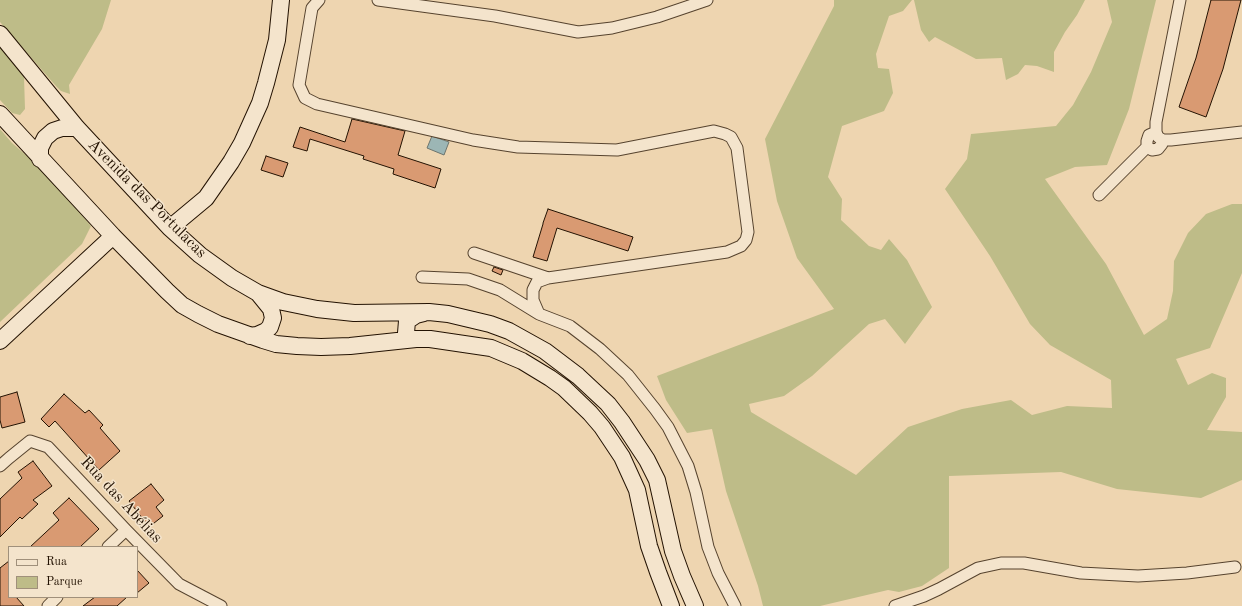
<!DOCTYPE html>
<meta charset="utf-8">
<style>
body{margin:0}
#map{position:relative;width:1242px;height:606px;overflow:hidden;background:#eed5b0;font-family:"Old Standard TT",serif}
canvas{display:block}
.legend{position:absolute;left:8px;top:546px;width:130px;height:52px;box-sizing:border-box;background:#f4e4cc;border:1px solid #a0907b;margin:0;padding:5px 7px;list-style:none;font-size:12px;color:#231202}
.legend li{display:flex;align-items:center;gap:8px;height:20px}
.legend b{width:20px;border:1px solid #a0907b}
</style>
<div id="map">
<canvas width="1242" height="606"></canvas>
<ul class="legend">
<li><b style="height:5px;background:#f4e4cc"></b>Rua</li>
<li><b style="height:11px;background:#bebc88"></b>Parque</li>
</ul>
</div>
<script>
const ctx = document.querySelector('canvas').getContext('2d');
ctx.lineJoin = 'round';
function fill(path, color) {
  ctx.fillStyle = color;
  ctx.fill(path, 'evenodd');
}
function toPath(rows) {
  const path = new Path2D();
  for (const r of rows) {
    path.moveTo(r[0], r[1]);
    for (let i = 2; i < r.length; i += 2) path.lineTo(r[i], r[i + 1]);
  }
  return path;
}
function strokePath(path, color, width, dash) {
  ctx.strokeStyle = color;
  ctx.lineWidth = width;
  ctx.lineCap = dash ? 'butt' : 'round';
  ctx.setLineDash(dash || []);
  ctx.stroke(path);
}
function write(font, color, halo, rows, align = 'center') {
  ctx.font = font + ' "Old Standard TT",serif';
  ctx.lineWidth = 3;
  ctx.setLineDash([]);
  ctx.textBaseline = 'middle';
  ctx.strokeStyle = halo;
  ctx.fillStyle = color;
  for (const [text, x, y, turn = 0] of rows) {
    ctx.save();
    ctx.translate(x, y);
    ctx.rotate((+turn || 0) * Math.PI / 180);
    ctx.textAlign = isNaN(turn) ? turn : align;
    if (halo) ctx.strokeText(text, 0, 0);
    ctx.fillText(text, 0, 0);
    ctx.restore();
  }
}
fill(toPath([
 [0,0,111,0,102,29,69,85,70,94,61,91,55,85,0,22],
 [834,0,912,0,903,11,889,16,876,54,878,68,889,69,893,93,884,111,842,126,828,177,842,199,841,220,869,246,881,250,889,239,907,260,932,307,905,344,885,319,869,324,812,376,784,396,749,404,751,412,856,475,908,427,962,409,1011,400,1032,415,1067,406,1112,408,1111,380,1050,345,1030,324,990,256,945,189,967,159,971,134,1056,126,1073,105,1091,72,1112,22,1107,0,1156,0,1129,109,1107,165,1075,167,1045,179,1106,264,1144,335,1167,319,1173,291,1174,261,1188,233,1206,214,1232,204,1242,204,1242,273,1210,348,1176,359,1188,385,1212,373,1226,378,1226,397,1207,430,1242,432,1242,480,1201,498,1117,489,1061,472,949,476,949,568,922,586,899,592,888,590,820,606,763,606,758,586,726,491,712,429,687,433,666,400,657,376,834,309,797,258,777,201,765,139,834,6],
 [914,0,1085,0,1077,15,1065,32,1054,52,1054,72,1037,66,1025,65,1018,74,1006,80,1002,58,976,59,935,37,929,42,921,30],
 [0,43,17,62,24,77,25,109,20,115,12,113,0,100],
 [0,129,12,143,49,175,91,226,82,244,0,322]
]), '#bebc88');
const water = toPath([
 [432,136,449,142,444,155,427,148,432,136]
]);
fill(water, '#9cb6b5');
strokePath(water, '#6c746d', 1);
const building = toPath([
 [1211,0,1241,0,1223,69,1206,117,1179,107,1196,58,1211,0],
 [352,119,405,131,398,155,441,169,435,188,393,174,394,169,363,159,364,156,310,139,307,151,293,147,300,127,345,142,352,119],
 [266,156,288,163,283,177,261,170,266,156],
 [548,209,633,237,628,251,557,228,547,261,533,257,543,224,543,223,548,209],
 [494,267,503,270,501,275,492,271,494,267],
 [17,392,25,422,2,428,0,420,0,397,17,392],
 [64,394,85,413,89,410,103,425,100,428,120,451,99,470,55,421,49,427,41,419,64,394],
 [33,461,52,486,33,500,38,504,22,519,20,517,0,537,0,499,22,478,18,472,33,461],
 [151,484,164,500,156,507,163,516,149,527,129,501,151,484],
 [69,498,99,529,80,547,30,547,59,520,53,513,69,498],
 [9,561,9,597,16,597,24,606,0,606,0,568,9,561],
 [137,570,149,583,137,593,137,570],
 [95,597,127,597,117,606,83,606,95,597]
]);
fill(building, '#d99a72');
strokePath(building, '#231202', 1);
const street = toPath([
 [319,0,312,8,299,85,305,98,317,104,473,140,518,147,617,150,714,131,725,134,731,137,737,148,748,232,746,240,741,246,727,252,548,278,537,282,533,290,533,300,539,314],
 [378,0,495,16,578,32,612,28,657,17,707,0],
 [1180,0,1156,122,1156,132,1158,137,1163,140,1171,140,1242,132],
 [1147,147,1152,150,1158,149,1162,144,1163,140],
 [1099,195,1147,147,1147,141,1149,135,1156,132],
 [474,253,548,278],
 [422,277,468,279,500,290,539,314,570,326,600,349,628,375,655,409,668,427,688,466,696,492,708,547,718,573,735,606],
 [0,466,9,458,30,441,48,447,126,530,179,584,221,606],
 [108,547,126,530],
 [48,606,57,597],
 [895,606,924,596,939,589,978,568,1001,563,1024,563,1081,573,1138,576,1187,573,1235,567]
]);
const secondary = toPath([
 [0,34,77,128,170,228,200,255,232,278,258,293,269,297,283,302,317,309,354,313,429,312,448,314,490,324,509,331,545,351,578,376,608,404,622,422,647,460,657,480,673,551,682,576,695,606],
 [0,114,113,236,167,291,182,305,198,314,218,324,263,340,276,344,297,346,321,347,350,346,416,339,430,339,491,348,522,361,550,378,564,388,590,413,602,427,622,457,637,490,649,546,658,572,671,606],
 [40,159,40,148,45,138,53,131,62,128,77,128],
 [170,228,206,198,231,162,242,143,260,103,266,83,277,40,281,0],
 [250,336,257,335,266,331,270,327,273,318,271,309,258,293],
 [410,339,406,333,407,321,416,315,424,313],
 [0,341,113,236]
]);
strokePath(street, '#56432e', 13);
strokePath(secondary, '#231202', 18);
strokePath(street, '#f4e4cc', 11);
strokePath(secondary, '#f4e4cc', 16);
write('16px', '#231202', '#f4e4cc', [
 ["Avenida das Portulacas",147,199,45],
 ["Rua das Abélias",121,500,47]
]);
</script>
